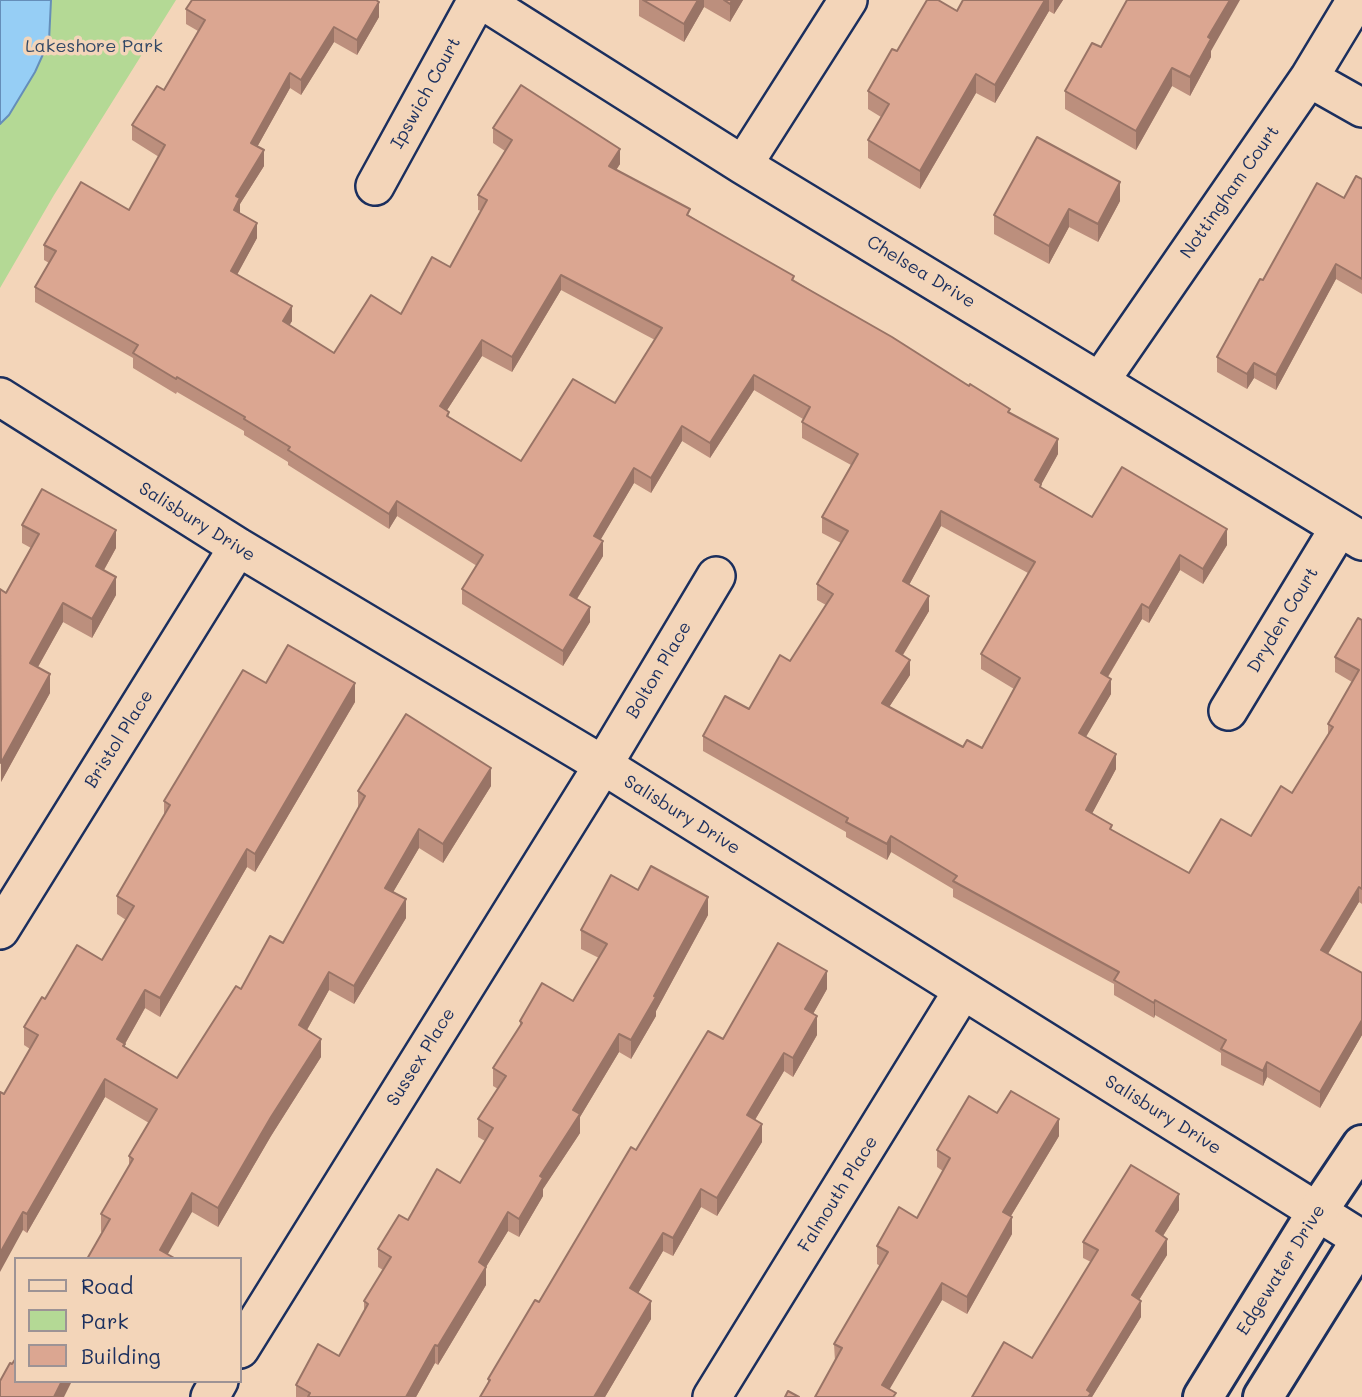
<!DOCTYPE html>
<style>
body{margin:0}
#map{position:relative;width:1362px;height:1397px;overflow:hidden;background:#f3d5b9;font-family:Mali,sans-serif}
canvas{display:block}
.legend{position:absolute;left:14px;top:1257px;width:228px;height:126px;box-sizing:border-box;background:#f3d5b9;border:2px solid #9d9395;margin:0;padding:9px 12px;list-style:none;font-size:21px;color:#1b2f5e}
.legend li{display:flex;align-items:center;gap:14px;height:35px}
.legend b{width:35px;border:2px solid #9d9395}
</style>
<div id="map">
<canvas width="1362" height="1397"></canvas>
<ul class="legend">
<li><b style="height:9px;background:#f3d5b9"></b>Road</li>
<li><b style="height:19px;background:#b4d995"></b>Park</li>
<li><b style="height:19px;background:#dba691"></b>Building</li>
</ul>
</div>
<script>
const ctx = document.querySelector('canvas').getContext('2d');
ctx.lineJoin = 'round';
function fill(path, color) {
  ctx.fillStyle = color;
  ctx.fill(path, 'evenodd');
}
function toPath(rows) {
  const path = new Path2D();
  for (const r of rows) {
    path.moveTo(r[0], r[1]);
    for (let i = 2; i < r.length; i += 2) path.lineTo(r[i], r[i + 1]);
  }
  return path;
}
function strokePath(path, color, width, dash) {
  ctx.strokeStyle = color;
  ctx.lineWidth = width;
  ctx.lineCap = dash ? 'butt' : 'round';
  ctx.setLineDash(dash || []);
  ctx.stroke(path);
}
function write(font, color, halo, rows, align = 'center') {
  ctx.font = font + ' Mali,sans-serif';
  ctx.lineWidth = 7;
  ctx.setLineDash([]);
  ctx.textBaseline = 'middle';
  ctx.strokeStyle = halo;
  ctx.fillStyle = color;
  for (const [text, x, y, turn = 0] of rows) {
    ctx.save();
    ctx.translate(x, y);
    ctx.rotate((+turn || 0) * Math.PI / 180);
    ctx.textAlign = isNaN(turn) ? turn : align;
    if (halo) ctx.strokeText(text, 0, 0);
    ctx.fillText(text, 0, 0);
    ctx.restore();
  }
}
fill(toPath([
 [51,0,176,0,54,195,0,288,0,124,9,115,35,72,49,41]
]), '#b4d995');
const water = toPath([
 [0,0,51,0,49,41,35,72,9,115,0,124,0,0]
]);
fill(water, '#96cef5');
strokePath(water, '#658eb9', 2);
const street = toPath([
 [482,0,743,165,1362,541],
 [1309,78,1362,108],
 [743,165,848,0],
 [375,186,477,0],
 [1100,381,1309,78,1356,0],
 [0,397,238,547,603,765,1361,1239],
 [1228,711,1339,528],
 [0,930,238,547],
 [240,1349,603,765,716,576],
 [210,1397,219,1381],
 [712,1397,963,990]
]);
const secondary = toPath([
 [1203,1397,1317,1212,1362,1145],
 [1263,1397,1362,1238]
]);
strokePath(street, '#1b2f5e', 42);
strokePath(secondary, '#1b2f5e', 44);
strokePath(street, '#f3d5b9', 37);
strokePath(secondary, '#f3d5b9', 38);
fill(toPath([
 [639,0,743,0,730,22,704,7,684,42,639,16],
 [963,0,1063,0,1054,14,1049,11,995,103,976,93,920,189,868,158,868,140,881,117,868,109,868,91,897,51,957,11],
 [186,9,379,17,357,55,334,42,301,95,290,88,257,147,264,166,240,204,240,214,257,238,237,274,292,321,289,325,334,353,401,314,450,267,481,211,478,210,478,195,505,151,493,143,493,128,620,164,616,170,1010,413,1058,454,1041,484,1041,488,1092,517,1227,545,1203,584,1180,570,1149,623,1142,619,1108,677,1111,694,1085,737,1116,769,1092,813,1112,831,1189,873,1251,836,1292,793,1328,735,1328,724,1352,682,1335,672,1335,657,1362,620,1362,904,1359,902,1328,954,1362,973,1362,1035,1320,1108,1267,1077,1263,1086,1221,1065,1221,1053,1155,1015,1154,1018,1114,995,1114,984,953,897,953,889,891,852,887,860,846,837,846,832,703,751,703,736,749,709,790,661,826,605,817,600,817,584,841,543,822,533,822,517,851,465,802,438,802,422,803,419,754,390,710,458,682,441,651,493,634,483,600,540,603,556,577,599,590,622,563,666,462,604,462,589,477,566,397,516,389,529,288,465,288,462,244,435,244,431,177,392,176,394,133,368,133,358,35,302,35,287,49,263,44,260,44,245,129,210,159,157,132,140,132,125,164,90,198,31,186,24],
 [561,290,655,340,615,403,521,461,449,417,447,410,482,356,512,372],
 [941,526,1028,573,981,654,981,669,1014,689,982,748,963,747,889,707,910,675,903,655,929,611,909,585],
 [1101,47,1211,51,1211,57,1190,96,1172,86,1136,150,1065,109,1065,91],
 [1362,179,1362,294,1336,279,1276,390,1254,378,1247,389,1217,372,1217,357,1263,280],
 [1120,201,1098,242,1069,227,1049,264,994,234,994,215],
 [22,525,116,548,104,570,116,595,92,638,63,622,38,667,50,693,1,782,0,589,6,593,31,548,22,543],
 [266,683,355,702,255,872,247,867,160,1017,145,1008,125,1044,125,1047,177,1078,241,989,283,943,358,809,358,791,491,786,443,863,419,848,393,892,406,918,354,1004,329,990,307,1030,321,1057,271,1136,218,1227,192,1212,101,1232,101,1214,129,1167,129,1156,149,1123,105,1097,27,1233,23,1230,4,1094,30,1049,24,1045,24,1027,45,999,102,960,126,920,117,914,117,896,164,815,164,801],
 [638,890,708,915,656,1011,656,1016,631,1059,619,1052,580,1117,580,1133,543,1189,543,1196,519,1237,508,1231,486,1267,486,1285,438,1365,435,1363,416,1397,296,1397,296,1385,339,1356,364,1312,364,1301,383,1270,378,1267,378,1249,408,1220,460,1183,485,1141,478,1137,478,1119,498,1089,493,1086,493,1068,520,1027,520,1021,573,1001,599,958,581,949,581,930],
 [827,989,813,1014,817,1035,793,1077,784,1071,755,1120,762,1142,717,1216,701,1207,673,1256,663,1251,638,1293,651,1319,605,1397,480,1397,488,1384,488,1379,539,1302,636,1150,723,1039],
 [997,1113,1059,1136,1011,1216,1012,1234,967,1314,942,1300,889,1389,896,1397,835,1361,834,1344,880,1266,877,1264,877,1246,917,1218,943,1171,937,1167,937,1150],
 [1179,1210,1163,1236,1167,1255,1139,1300,1141,1317,1092,1397,972,1397,1032,1358,1091,1262,1083,1258,1083,1242]
]), '#bc8f7d');
fill(toPath([
 [698,0,704,0,704,7,684,42,684,24],
 [732,0,743,0,730,22,730,4],
 [1045,0,1049,0,1049,11,995,103,995,85],
 [1054,0,1063,0,1054,14],
 [1230,0,1240,0,1211,51,1211,57,1190,96,1190,77,1208,37],
 [379,2,379,17,357,55,357,40],
 [334,27,334,42,301,95,301,80],
 [1172,68,1172,86,1136,150,1136,131],
 [290,73,290,88,251,158,251,143],
 [976,74,976,93,920,189,920,171],
 [620,149,620,164,609,181,609,166],
 [264,150,264,166,240,204,240,213,234,210,236,196],
 [1120,182,1120,201,1098,242,1098,224],
 [1069,209,1069,227,1049,264,1049,246],
 [257,223,257,238,231,286,231,271],
 [1336,264,1336,279,1276,390,1276,375],
 [561,275,561,290,512,372,512,357],
 [292,306,292,321,283,336,283,321],
 [482,340,482,356,440,421,440,406],
 [1254,363,1254,378,1247,389,1247,374],
 [754,375,754,390,710,458,710,443],
 [682,426,682,441,651,493,651,478],
 [1058,439,1058,454,1035,496,1035,480],
 [634,468,634,483,594,551,594,536],
 [397,501,397,516,389,529,389,514],
 [941,511,941,526,903,596,903,581],
 [1227,529,1227,545,1203,584,1203,569],
 [116,530,116,548,96,584,96,566],
 [603,541,603,556,570,610,570,595],
 [1180,555,1180,570,1149,623,1149,608],
 [116,577,116,595,92,638,92,619],
 [929,596,929,611,896,666,896,651],
 [63,603,63,622,30,681,30,663],
 [1142,604,1142,619,1101,688,1101,673],
 [590,607,590,622,563,666,563,651],
 [910,660,910,675,882,718,882,703],
 [50,674,50,693,1,782,1,763],
 [1111,679,1111,694,1079,749,1079,733],
 [355,683,355,702,255,872,255,854],
 [1116,754,1116,769,1086,825,1086,810],
 [491,768,491,786,443,863,443,844],
 [419,829,419,848,385,906,385,888],
 [891,836,891,852,887,860,887,844],
 [247,849,247,867,160,1017,160,998],
 [1359,887,1359,902,1321,965,1321,950],
 [708,897,708,915,656,1011,656,1016,631,1059,631,1040],
 [406,899,406,918,354,1004,354,986],
 [827,971,827,989,805,1028,805,1009],
 [329,972,329,990,299,1044,299,1025],
 [145,990,145,1008,117,1058,117,1039],
 [1155,1000,1155,1015,1154,1018,1154,1003],
 [817,1016,817,1035,793,1077,793,1058],
 [1362,1020,1362,1035,1320,1108,1320,1092],
 [619,1034,619,1052,580,1117,580,1133,543,1189,543,1196,519,1237,519,1219,540,1176,573,1110],
 [321,1039,321,1057,271,1136,218,1227,218,1208,271,1117],
 [784,1053,784,1071,747,1133,747,1115],
 [1267,1062,1267,1077,1263,1086,1263,1071],
 [105,1079,105,1097,27,1233,27,1214],
 [1059,1119,1059,1136,1003,1229,1003,1212],
 [762,1124,762,1142,717,1216,717,1198],
 [701,1189,701,1207,673,1256,673,1238],
 [192,1193,192,1212,165,1259,160,1250],
 [1179,1194,1179,1210,1156,1247,1156,1231],
 [23,1212,23,1230,0,1272,0,1253],
 [508,1212,508,1231,486,1267,486,1285,438,1365,438,1346,479,1262],
 [1012,1217,1012,1234,967,1314,967,1297],
 [663,1233,663,1251,630,1307,630,1288],
 [1167,1239,1167,1255,1132,1311,1132,1295],
 [942,1283,942,1300,885,1397,882,1385],
 [651,1301,651,1319,605,1397,594,1397],
 [1141,1301,1141,1317,1092,1397,1087,1397,1087,1390],
 [435,1345,435,1363,416,1397,406,1397],
 [62,1381,72,1381,64,1397,54,1397]
]), '#997466');
const building = toPath([
 [192,0,376,0,379,2,357,40,334,27,301,80,290,73,251,143,264,150,236,196,240,198,234,210,257,223,231,271,292,306,283,321,334,353,371,295,401,314,432,257,450,267,487,200,478,195,512,140,493,128,521,85,620,149,609,166,690,209,687,215,794,276,792,280,892,337,969,386,970,384,1010,409,1008,412,1058,439,1035,480,1041,484,1040,487,1092,517,1122,467,1227,529,1203,569,1180,555,1149,608,1142,604,1101,673,1111,679,1079,733,1116,754,1086,810,1112,825,1110,829,1189,873,1221,819,1251,836,1281,786,1292,793,1333,727,1328,724,1359,670,1335,657,1358,618,1362,620,1362,889,1359,887,1321,950,1362,973,1362,1020,1320,1092,1267,1062,1263,1071,1221,1049,1226,1040,1155,1000,1154,1003,1114,980,1119,972,953,881,957,876,891,836,887,844,846,822,848,818,703,736,725,696,749,709,780,655,790,661,833,594,817,584,848,531,822,517,858,454,802,422,810,407,754,375,710,443,682,426,651,478,634,468,594,536,603,541,570,595,590,607,563,651,462,589,483,555,397,501,389,514,288,450,290,447,244,419,245,417,177,377,176,379,133,353,138,345,35,287,56,251,44,245,81,182,129,210,165,145,132,125,157,86,164,90,205,20,186,9,192,0],
 [561,275,662,328,615,403,573,379,521,461,447,416,449,412,440,406,482,340,512,357,561,275],
 [941,511,1035,562,981,654,1020,678,982,748,967,740,963,747,882,703,910,660,896,651,929,596,903,581,941,511],
 [643,0,698,0,684,24,643,0],
 [724,0,732,0,730,4,724,0],
 [927,0,938,0,957,11,963,0,1045,0,995,85,976,74,920,171,868,140,889,104,868,91,892,49,897,51,927,0],
 [1127,0,1230,0,1208,37,1211,39,1190,77,1172,68,1136,131,1065,91,1092,43,1101,47,1127,0],
 [1037,137,1120,182,1098,224,1069,209,1049,246,994,215,1037,137],
 [1356,176,1362,179,1362,279,1336,264,1276,375,1254,363,1247,374,1217,357,1260,279,1263,280,1317,183,1344,198,1356,176],
 [42,489,116,530,96,566,116,577,92,619,63,603,30,663,50,674,1,763,0,589,6,593,39,534,22,525,42,489],
 [288,645,355,683,255,854,247,849,160,998,145,990,117,1039,125,1044,123,1046,177,1078,236,986,241,989,270,936,283,943,365,796,358,791,406,714,491,768,443,844,419,829,385,888,406,899,354,986,329,972,299,1025,321,1039,271,1117,218,1208,192,1193,160,1250,176,1259,87,1259,110,1219,101,1214,133,1159,129,1156,157,1109,105,1079,27,1214,23,1212,0,1253,0,1092,4,1094,38,1035,24,1027,42,997,45,999,77,945,102,960,134,906,117,896,170,805,164,801,243,670,266,683,288,645],
 [651,866,708,897,654,996,656,997,631,1040,619,1034,573,1110,580,1114,540,1176,543,1178,519,1219,508,1212,479,1262,486,1267,438,1346,435,1345,406,1397,308,1397,310,1393,296,1385,318,1344,339,1356,368,1304,364,1301,391,1257,378,1249,399,1215,408,1220,437,1169,460,1183,493,1128,478,1119,506,1076,493,1068,522,1023,520,1021,542,983,573,1001,607,944,581,930,611,875,638,890,651,866],
 [778,943,827,971,805,1009,817,1016,793,1058,784,1053,747,1115,762,1124,717,1198,701,1189,673,1238,663,1233,630,1288,651,1301,594,1397,480,1397,490,1380,488,1379,535,1300,539,1302,631,1147,636,1150,708,1031,723,1039,778,943],
 [1011,1091,1059,1119,1003,1212,1012,1217,967,1297,942,1283,882,1385,896,1393,893,1397,815,1397,842,1348,834,1344,888,1252,877,1246,899,1207,917,1218,950,1158,937,1150,969,1096,997,1113,1011,1091],
 [1131,1165,1179,1194,1156,1231,1167,1239,1132,1295,1141,1301,1087,1390,1091,1393,1088,1397,972,1397,1004,1342,1032,1358,1098,1250,1083,1242,1131,1165],
 [16,1358,16,1381,62,1381,54,1397,0,1397,0,1381,10,1363,12,1364,16,1358],
 [788,1391,799,1397,785,1397,788,1391]
]);
fill(building, '#dba691');
strokePath(building, '#997466', 2);
write('18px', '#324866', '#f3d5b9', [
 ["Lakeshore Park",94,46]
]);
write('18px', '#1b2f5e', '#f3d5b9', [
 ["Ipswich Court",426,93,-61],
 ["Nottingham Court",1230,192,-55],
 ["Chelsea Drive",921,272,31],
 ["Salisbury Drive",197,522,32],
 ["Dryden Court",1283,620,-59],
 ["Bolton Place",659,670,-59],
 ["Bristol Place",119,739,-58],
 ["Salisbury Drive",682,815,32],
 ["Sussex Place",421,1057,-58],
 ["Salisbury Drive",1163,1115,32],
 ["Falmouth Place",838,1194,-58],
 ["Edgewater Drive",1281,1270,-58]
]);
</script>
